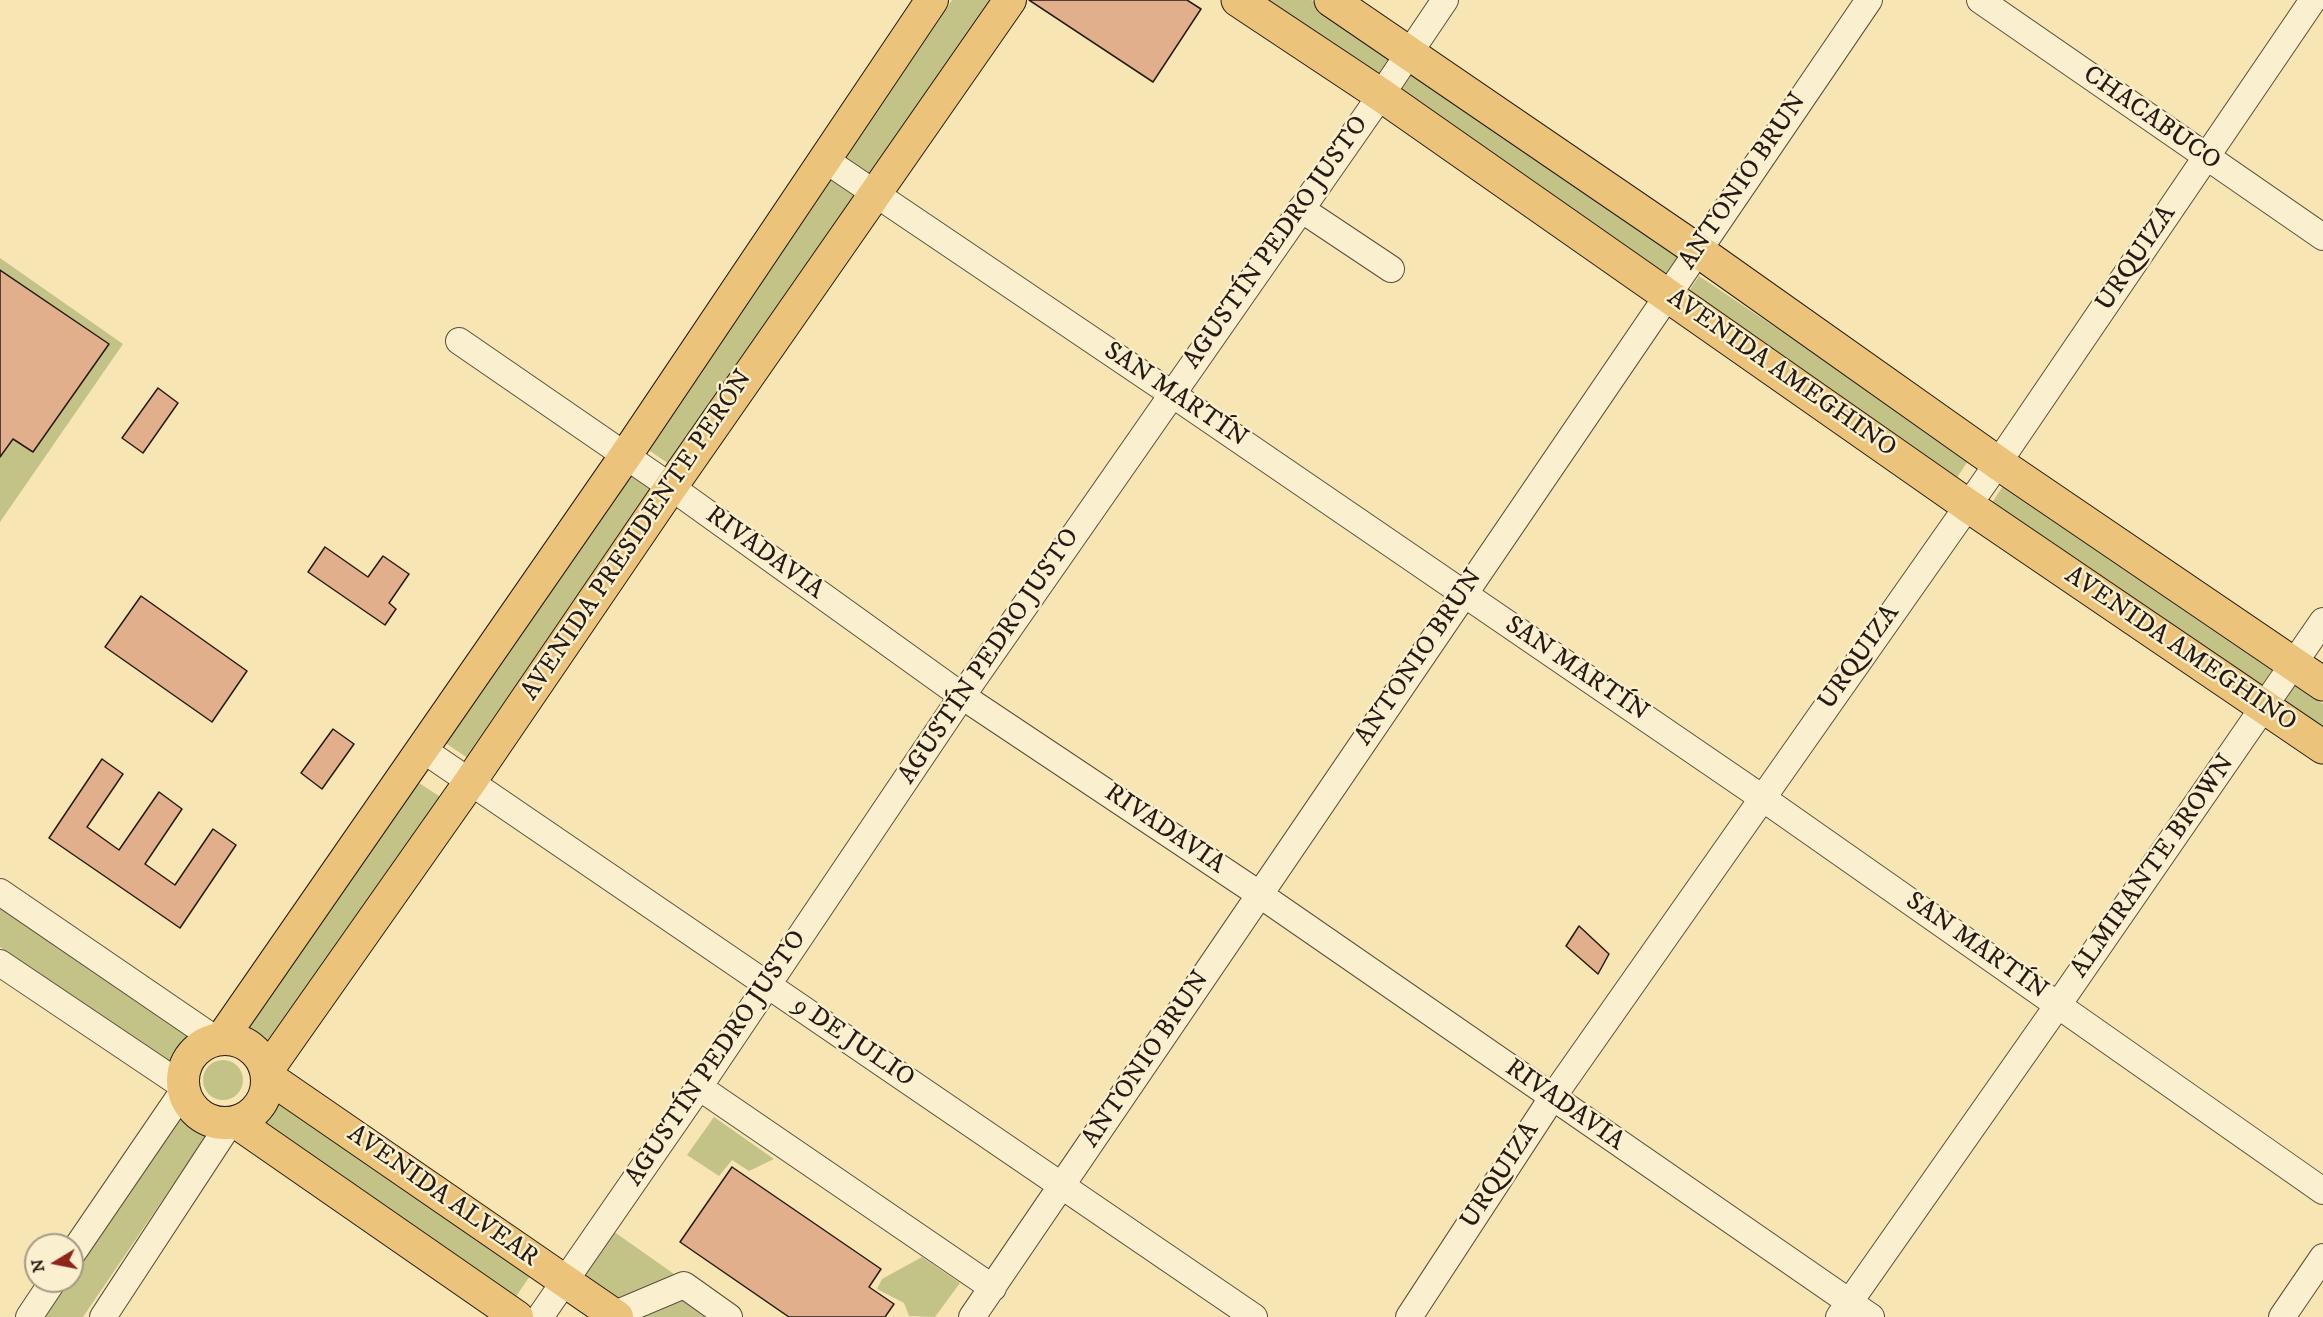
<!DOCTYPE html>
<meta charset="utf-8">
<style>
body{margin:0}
#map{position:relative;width:2323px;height:1317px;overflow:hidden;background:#f7e6b3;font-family:"IM FELL DW Pica",serif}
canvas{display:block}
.north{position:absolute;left:24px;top:1233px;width:60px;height:60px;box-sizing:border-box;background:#faefce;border:2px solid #a59a84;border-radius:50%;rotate:260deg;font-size:16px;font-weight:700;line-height:24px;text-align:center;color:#261b14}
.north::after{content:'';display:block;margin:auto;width:21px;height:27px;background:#8f2418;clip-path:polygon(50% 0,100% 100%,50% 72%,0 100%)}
</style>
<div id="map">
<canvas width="2323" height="1317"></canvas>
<div class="north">N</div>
</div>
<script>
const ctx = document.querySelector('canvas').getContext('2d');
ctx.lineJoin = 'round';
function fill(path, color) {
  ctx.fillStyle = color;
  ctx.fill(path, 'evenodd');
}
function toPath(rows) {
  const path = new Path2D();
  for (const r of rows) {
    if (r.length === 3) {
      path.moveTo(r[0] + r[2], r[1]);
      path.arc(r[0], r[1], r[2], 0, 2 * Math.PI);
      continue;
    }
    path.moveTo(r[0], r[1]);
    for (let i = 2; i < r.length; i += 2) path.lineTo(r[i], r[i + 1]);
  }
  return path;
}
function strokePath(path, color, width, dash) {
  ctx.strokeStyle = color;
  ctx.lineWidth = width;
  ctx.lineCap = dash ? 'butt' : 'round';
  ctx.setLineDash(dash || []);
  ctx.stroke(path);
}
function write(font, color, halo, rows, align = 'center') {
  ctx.font = font + ' "IM FELL DW Pica",serif';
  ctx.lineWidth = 5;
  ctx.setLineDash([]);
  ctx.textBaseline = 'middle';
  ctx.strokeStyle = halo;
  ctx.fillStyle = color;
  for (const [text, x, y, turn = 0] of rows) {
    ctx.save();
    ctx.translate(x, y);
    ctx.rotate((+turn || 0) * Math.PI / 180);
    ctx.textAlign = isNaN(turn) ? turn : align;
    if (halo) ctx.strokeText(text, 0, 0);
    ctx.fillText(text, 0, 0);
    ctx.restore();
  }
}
fill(toPath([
 [952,0,993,0,872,178,844,159],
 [1266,0,1311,0,1393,54,1379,75],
 [1410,72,1681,254,1667,275,1396,93],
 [828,175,856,194,672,466,644,447],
 [0,258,123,344,0,522],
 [1699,276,1970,458,1956,479,1685,297],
 [628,470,656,489,472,761,444,742],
 [2003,486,2274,667,2260,688,1989,507],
 [2291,682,2323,704,2323,734,2277,703],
 [416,781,442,798,269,1051,243,1034],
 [0,905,190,1035,171,1064,0,947],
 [223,1080,20],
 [278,1095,534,1270,515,1298,259,1124],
 [182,1110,210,1130,83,1317,42,1317,66,1281,72,1281,72,1272],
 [714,1117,774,1159,749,1171,732,1160,719,1176,687,1155],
 [613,1231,735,1317,642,1317,583,1275],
 [922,1257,960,1283,935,1317,909,1316,904,1303,877,1289,882,1279]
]), '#c3c388');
const building = toPath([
 [1029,0,1187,0,1201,9,1153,82,1029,0],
 [0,270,109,344,33,452,13,439,0,457,0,270],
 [158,388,178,403,143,453,122,438,158,388],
 [325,547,368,577,383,556,409,574,389,603,396,609,385,625,308,572,325,547],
 [141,596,247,671,212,722,105,647,141,596],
 [333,729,354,744,322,789,301,773,333,729],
 [102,759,123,774,87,827,119,850,159,792,182,809,145,864,175,885,213,829,236,845,180,928,49,838,102,759],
 [1579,926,1609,954,1598,974,1566,946,1579,926],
 [732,1167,881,1269,869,1287,894,1304,885,1317,789,1317,680,1242,732,1167]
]);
fill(building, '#e2af8c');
strokePath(building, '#261b14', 1.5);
const minor = toPath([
 [1980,0,2323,237],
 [824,159,1172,394,1761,797,2323,1191],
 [1301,209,1391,269],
 [459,341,671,487,962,696,1259,894,1871,1317],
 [422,749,1254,1317],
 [0,892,215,1039],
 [0,963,183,1086],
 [699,1087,993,1288],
 [72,1254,184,1090],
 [613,1315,684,1285,729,1317],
 [29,1317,53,1281],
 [103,1317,230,1123],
 [540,1317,699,1087,962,696,1381,95,1445,0],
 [972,1317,1869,0],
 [1409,1317,1552,1098,1998,463,2313,0],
 [1839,1317,2058,1005,2323,621],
 [2282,1317,2323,1257]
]);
const major = toPath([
 [222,1038,626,455,932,0],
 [225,1081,42],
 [266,1072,470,782,671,487,1010,0],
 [267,1076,617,1317],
 [236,1122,517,1317]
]);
const highway = toPath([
 [1238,0,1381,95,1967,505,2323,747],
 [1331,0,1697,250,1998,463,2323,684]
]);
strokePath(minor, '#5a4e3c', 28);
strokePath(major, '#261b14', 34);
strokePath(highway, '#261b14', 35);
strokePath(minor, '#faefce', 26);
strokePath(major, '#ecc37a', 32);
strokePath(highway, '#ecc37a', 33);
write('26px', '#261b14', '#faefce', [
 ["CHACABUCO",2151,119,35],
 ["ANTONIO BRUN",1744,182,-56],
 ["AGUSTÍN PEDRO JUSTO",1277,243,-55],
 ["URQUIZA",2137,259,-56],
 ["AVENIDA AMEGHINO",1781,374,35],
 ["SAN MARTÍN",1175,396,34],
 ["AVENIDA PRESIDENTE PERÓN",638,536,-56],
 ["RIVADAVIA",764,554,36],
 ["AVENIDA AMEGHINO",2180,650,34],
 ["AGUSTÍN PEDRO JUSTO",990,657,-56],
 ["ANTONIO BRUN",1420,658,-56],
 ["URQUIZA",1860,658,-55],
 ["SAN MARTÍN",1576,670,34],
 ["RIVADAVIA",1164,830,34],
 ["ALMIRANTE BROWN",2154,867,-55],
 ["SAN MARTÍN",1976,947,35],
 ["9 DE JULIO",853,1043,34],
 ["AGUSTÍN PEDRO JUSTO",717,1059,-56],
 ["ANTONIO BRUN",1147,1060,-56],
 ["RIVADAVIA",1564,1106,35],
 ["URQUIZA",1501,1176,-57],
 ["AVENIDA ALVEAR",442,1197,35]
]);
</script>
